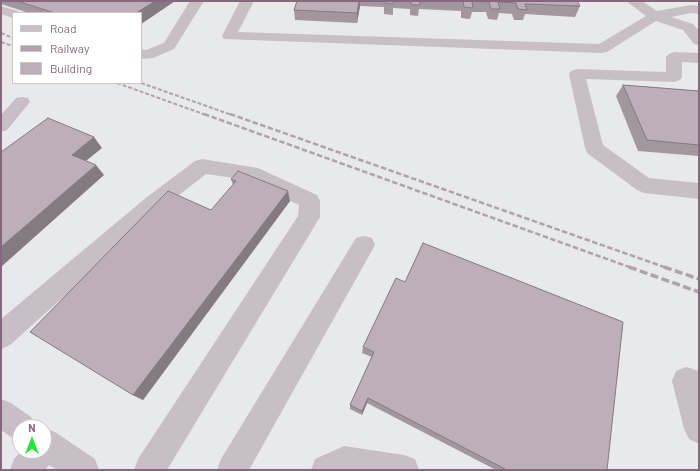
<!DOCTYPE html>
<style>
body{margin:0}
#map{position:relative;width:700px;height:471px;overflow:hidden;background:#f5f8f8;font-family:Barlow,sans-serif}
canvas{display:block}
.frame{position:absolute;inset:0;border:2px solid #86677c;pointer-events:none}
.legend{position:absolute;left:12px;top:12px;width:130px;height:72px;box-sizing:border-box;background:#fff;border:1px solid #cfc2cb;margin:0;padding:5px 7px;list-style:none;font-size:12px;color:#86677c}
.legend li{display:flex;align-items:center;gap:8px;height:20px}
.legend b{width:20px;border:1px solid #cfc2cb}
.north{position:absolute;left:12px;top:419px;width:40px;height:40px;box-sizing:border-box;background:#fff;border:1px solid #cfc2cb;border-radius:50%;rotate:0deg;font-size:11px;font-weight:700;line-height:16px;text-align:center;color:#86677c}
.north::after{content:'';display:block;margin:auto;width:14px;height:18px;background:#29e43d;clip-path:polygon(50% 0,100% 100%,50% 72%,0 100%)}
</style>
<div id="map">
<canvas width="700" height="471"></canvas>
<div class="frame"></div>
<ul class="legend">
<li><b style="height:5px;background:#c8bfc5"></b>Road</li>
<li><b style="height:5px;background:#afa2ab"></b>Railway</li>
<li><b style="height:11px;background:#bcafb9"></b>Building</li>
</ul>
<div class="north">N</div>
</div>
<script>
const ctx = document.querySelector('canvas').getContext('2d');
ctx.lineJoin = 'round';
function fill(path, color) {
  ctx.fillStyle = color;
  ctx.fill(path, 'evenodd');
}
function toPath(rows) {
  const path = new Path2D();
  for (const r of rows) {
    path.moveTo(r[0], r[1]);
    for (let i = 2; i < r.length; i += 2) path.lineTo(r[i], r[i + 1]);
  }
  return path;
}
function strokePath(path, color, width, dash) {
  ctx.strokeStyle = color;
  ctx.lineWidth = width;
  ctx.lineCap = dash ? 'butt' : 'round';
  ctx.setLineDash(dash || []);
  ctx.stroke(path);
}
fill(toPath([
 [1,1,699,1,699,470,1,470],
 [13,13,141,13,141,83,13,83],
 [20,427,44,427,44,451,20,451]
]), '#e8e9ea');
fill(toPath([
 [190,1,204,1,174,49,153,58,141,59,141,49,146,50,164,43,190,1],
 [240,1,254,1,238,32,599,44,646,16,626,1,642,1,657,11,691,5,699,6,699,14,691,13,671,17,693,24,699,31,699,45,694,44,683,30,656,21,607,52,602,53,224,39,222,36,240,1],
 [1,6,18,11,19,13,13,13,13,18,1,14,1,6],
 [674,52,699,53,699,63,682,62,682,77,680,80,674,82,586,79,603,145,649,178,699,183,699,199,644,193,637,190,587,153,585,148,569,74,571,71,577,69,666,72,666,57,669,54,674,52],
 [22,97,28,98,30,102,7,130,1,132,1,115,16,98,22,97],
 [202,159,258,168,317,195,320,201,320,217,167,470,134,470,138,459,298,216,299,205,247,180,206,174,161,209,10,345,1,349,1,319,147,197,195,161,202,159],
 [364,236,372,238,375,245,249,470,217,470,221,459,356,238,364,236],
 [686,367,699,371,699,444,689,439,684,429,672,381,676,371,686,367],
 [1,399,11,403,31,417,36,427,20,427,20,441,11,437,1,430,1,399],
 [44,428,55,432,95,459,99,470,57,470,49,465,45,470,10,470,14,459,21,451,44,451,44,428],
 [344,446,404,455,415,459,419,470,311,470,315,459,344,446]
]), '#c8bfc5');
strokePath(toPath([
 [1,33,13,38],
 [1,42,13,46],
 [117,83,206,115],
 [141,83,232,115]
]), '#afa2ab', 2, [4, 2]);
strokePath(toPath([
 [204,114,632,268],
 [230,114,667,268]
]), '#afa2ab', 2.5, [5.5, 2.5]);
strokePath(toPath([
 [629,267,699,292],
 [664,267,699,279]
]), '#afa2ab', 3.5, [8, 3.5]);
fill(toPath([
 [1,1,175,1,141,24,141,13,29,13,1,4],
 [297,1,577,1,580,6,575,17,525,14,523,20,514,20,512,14,499,13,497,20,488,19,486,12,472,12,470,19,461,18,461,11,419,9,418,16,410,15,410,9,393,8,393,15,384,14,384,7,360,6,357,23,295,20,294,10],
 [623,85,699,91,699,156,638,151,616,96],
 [231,179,290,201,143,400,133,395,233,185],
 [363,347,607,470,496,470,367,403,362,415,350,409,350,405,372,357,362,353]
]), '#a2969f');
fill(toPath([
 [155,1,175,1,141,24,141,13,136,13],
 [359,1,360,1,360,6,357,23,357,13],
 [94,137,102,148,81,165,72,155],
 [96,165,104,175,1,267,1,247],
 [288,191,290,201,143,400,133,395],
 [368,398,367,403,362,415,362,411]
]), '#847a82');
const building = toPath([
 [17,1,155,1,136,13,55,13,17,1],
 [297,1,359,1,357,13,294,10,297,1],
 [385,1,394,1,393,4,385,3,385,1],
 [411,1,420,1,420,5,411,5,411,1],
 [463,1,577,1,580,6,525,4,527,10,518,9,516,3,498,2,500,9,491,9,489,2,472,1,473,8,464,7,463,1],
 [623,85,699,91,699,145,647,140,623,85],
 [48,118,94,137,72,155,96,165,1,247,1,152,48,118],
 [238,171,288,191,133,395,30,332,168,191,211,210,236,181,231,179,238,171],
 [423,243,623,322,607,470,507,470,368,398,362,411,350,405,374,352,363,347,396,278,405,282,423,243]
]);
fill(building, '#bcafb9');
strokePath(building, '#847a82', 1);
</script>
